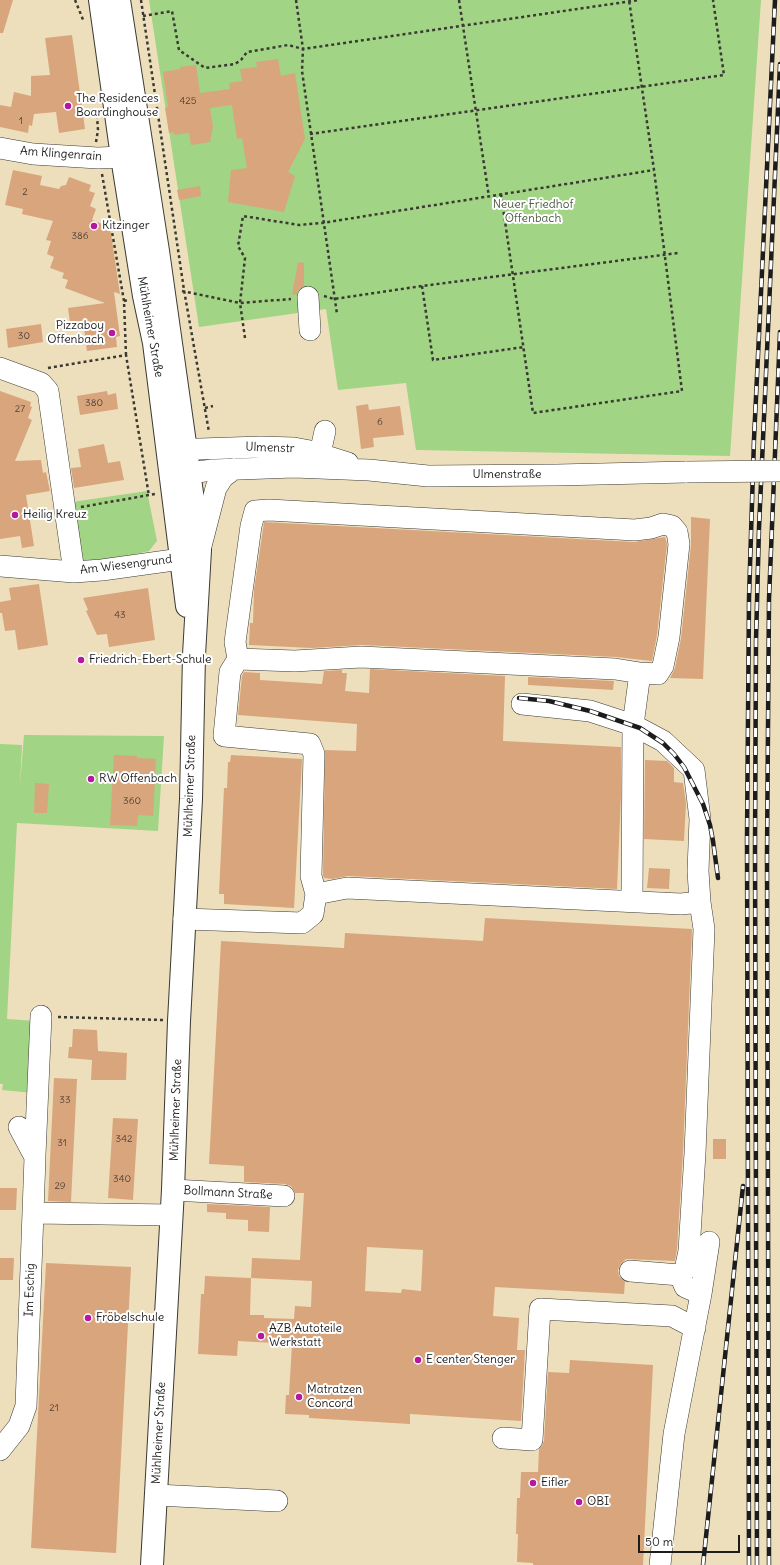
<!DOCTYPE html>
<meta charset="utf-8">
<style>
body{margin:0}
#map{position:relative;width:780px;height:1565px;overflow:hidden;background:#eddfbc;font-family:Delius,sans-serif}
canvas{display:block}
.scale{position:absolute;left:638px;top:1535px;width:102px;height:18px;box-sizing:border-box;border:2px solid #1c1c1c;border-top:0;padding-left:5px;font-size:12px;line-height:14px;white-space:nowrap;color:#1c1c1c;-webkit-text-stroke:3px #fff;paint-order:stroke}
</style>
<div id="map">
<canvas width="780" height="1565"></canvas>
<div class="scale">50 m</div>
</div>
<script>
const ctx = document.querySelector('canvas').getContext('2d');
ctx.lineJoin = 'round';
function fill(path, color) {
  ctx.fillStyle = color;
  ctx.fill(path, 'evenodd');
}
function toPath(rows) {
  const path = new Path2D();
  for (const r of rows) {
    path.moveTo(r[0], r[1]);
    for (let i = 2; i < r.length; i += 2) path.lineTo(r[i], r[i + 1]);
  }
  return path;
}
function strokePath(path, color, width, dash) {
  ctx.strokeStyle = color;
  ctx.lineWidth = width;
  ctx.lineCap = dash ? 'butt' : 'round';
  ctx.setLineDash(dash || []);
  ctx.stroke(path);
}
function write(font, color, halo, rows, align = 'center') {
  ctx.font = font + ' Delius,sans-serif';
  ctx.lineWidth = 4;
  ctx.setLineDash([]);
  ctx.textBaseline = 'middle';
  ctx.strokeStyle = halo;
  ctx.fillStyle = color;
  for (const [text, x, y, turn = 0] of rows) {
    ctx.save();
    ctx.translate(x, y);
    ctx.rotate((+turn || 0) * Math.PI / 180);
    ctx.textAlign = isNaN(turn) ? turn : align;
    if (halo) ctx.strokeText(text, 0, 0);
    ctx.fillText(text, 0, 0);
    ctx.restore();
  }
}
fill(toPath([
 [149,0,761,0,730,456,416,450,406,383,338,390,326,309,199,327],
 [147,491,157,541,149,551,81,567,72,502],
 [24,735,164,736,158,831,17,823,7,1019,36,1021,33,1093,2,1090,3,1084,0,1084,0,744,22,745,20,786]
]), '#a1d484');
fill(toPath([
 [0,0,13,0,3,33,0,33],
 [72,35,85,129,59,133,56,112,34,114,32,126,29,125,28,133,0,127,0,105,11,107,14,92,31,96,31,76,50,75,45,38],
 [278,59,281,76,295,73,305,139,288,172,295,176,284,212,228,202,231,170,247,168,242,138,237,139,232,105,210,108,213,127,210,142,191,145,189,133,174,135,174,132,169,133,165,108,168,107,163,72,180,69,180,67,196,65,200,93,230,89,229,83,242,81,240,69,257,67,256,62],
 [13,170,42,176,40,185,59,189,61,186,66,185,69,177,91,185,89,191,95,193,90,206,96,209,92,220,110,227,120,294,114,292,120,336,116,337,117,347,87,351,83,321,70,323,68,308,105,303,65,288,68,280,62,278,64,273,50,268,54,257,47,254,51,241,46,240,53,221,22,214,23,209,5,205],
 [200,186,201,196,179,200,177,190],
 [298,262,304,263,304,286,297,291,297,294,292,295],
 [41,324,43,342,8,348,6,329],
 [0,391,31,402,30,406,32,407,28,418,32,420,15,461,41,460,43,473,46,472,50,491,26,495,34,546,22,548,20,536,0,539],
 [107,391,108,395,116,393,118,409,80,415,77,396],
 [368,404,369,410,400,406,404,435,373,438,374,447,361,449,356,406],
 [104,444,108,463,120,461,124,480,74,488,71,468,81,467,78,449],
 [691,517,710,519,703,679,670,678,675,668,681,638,691,545],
 [264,522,634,542,665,537,667,544,657,635,652,661,616,657,362,645,312,648,249,645,250,623,253,623,254,590],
 [39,584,48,645,18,650,15,630,5,631,2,613,0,613,0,602,11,600,9,588],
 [148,588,155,640,109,647,107,634,97,635,86,611,88,610,83,598],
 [370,669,505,676,503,741,621,747,621,794,617,889,348,876,332,879,324,878,323,875,325,750,356,751,357,724,238,715,242,676,244,672,260,673,260,680,322,684,324,671,342,670,342,673,347,673,345,691,369,693],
 [528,677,614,681,613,690,528,685],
 [114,755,137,756,137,758,156,759,153,816,138,815,137,826,110,825],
 [231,755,302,759,294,908,224,904,224,894,219,894,224,788,227,788,228,762,230,762],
 [645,760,667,761,674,768,674,782,683,783,686,803,684,841,644,839],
 [35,783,49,784,47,813,34,813],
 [649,868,670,869,669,889,647,888],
 [485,918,692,929,683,1152,677,1249,675,1261,626,1259,620,1265,618,1270,619,1276,625,1281,624,1294,495,1287,493,1316,519,1318,517,1350,525,1350,521,1421,410,1414,410,1424,309,1418,309,1415,285,1414,286,1395,289,1395,292,1344,238,1341,237,1356,198,1354,201,1294,204,1294,205,1276,251,1278,252,1258,300,1260,304,1193,295,1193,291,1186,285,1184,244,1182,244,1166,209,1164,221,941,344,948,345,933,483,941],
 [367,1247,423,1250,421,1291,402,1289,401,1293,365,1291],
 [251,1278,312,1281,311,1307,295,1306,294,1319,264,1318,264,1315,250,1315],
 [73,1029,97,1030,98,1051,127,1053,126,1080,91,1080,92,1060,68,1058,69,1047,72,1047],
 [54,1078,77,1079,71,1202,48,1201],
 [113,1118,138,1119,133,1200,108,1198],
 [713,1139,726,1139,726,1159,713,1159],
 [0,1188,17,1188,16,1210,0,1210],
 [207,1204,270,1207,269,1232,248,1231,248,1220,226,1219,226,1213,207,1212],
 [0,1258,14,1258,13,1280,0,1280],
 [46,1263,131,1267,116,1553,31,1548],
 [570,1360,653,1365,643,1565,533,1565,533,1563,517,1562,518,1534,516,1534,517,1498,520,1498,521,1472,538,1472,539,1449,542,1446,544,1441,548,1372,569,1373]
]), '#d9a57d');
const minor = toPath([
 [0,148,33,154,98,158,122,157],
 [308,297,310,330],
 [0,368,41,383,48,391,74,572],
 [169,450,261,447,294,448,310,451,348,463],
 [309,460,320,454,325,431],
 [172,475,213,470,294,467,369,470,428,476,557,475,687,472],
 [200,550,216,488,223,477,234,469],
 [0,566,74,572,102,570,181,559],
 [238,659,295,661,361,657,615,669,640,673,658,674,663,666,669,637,679,544,677,532,672,526,663,524,651,528,635,530,269,510,255,511,251,526,235,642,238,659,230,672,224,736,310,744,314,754,311,876,316,894],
 [522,704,590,711,633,725,663,741,694,770,700,819,698,871,700,902,704,929,695,1153,689,1251,685,1270,680,1275,685,1287,701,1294],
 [632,901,633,725,640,673],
 [184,919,302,923,313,914,316,894,347,888,681,904,700,902],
 [35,1155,41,1016],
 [173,1190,284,1196],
 [34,1213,171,1215],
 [630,1271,680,1275],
 [503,1438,532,1440,540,1309,672,1316,695,1328],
 [0,1450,19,1426,26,1406,35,1157,19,1127],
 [156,1495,277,1501],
 [660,1565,674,1434,701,1294,709,1242]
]);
const major = toPath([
 [100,0,122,157,144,296,154,343,187,606],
 [119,0,158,251,200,550,194,655,191,799,179,1021,173,1190,152,1565]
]);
strokePath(minor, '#3b3934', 22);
strokePath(major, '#3b3934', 24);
strokePath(toPath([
 [75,0,84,22],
 [141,0,184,290,209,432],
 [296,0,303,49,639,0],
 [459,0,489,197],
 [143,16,172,11,179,50,205,68,235,64,241,60,247,52,288,45,303,49,302,71,337,314],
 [310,134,724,75,713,0],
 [96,142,98,130,97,116],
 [102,174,124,301],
 [501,194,533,413,682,391,654,170,629,0],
 [422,286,433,360,524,347],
 [182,291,240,303,291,299],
 [324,296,334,299,422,286,678,253],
 [245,338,240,303,245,258,238,246,243,216,299,225,322,223,654,170],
 [126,355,124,301,128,300],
 [48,368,126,355,149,496],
 [205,408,213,406],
 [81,507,155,494],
 [58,1017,163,1020]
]), '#3b3934', 2.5, [3, 3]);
strokePath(minor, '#fff', 21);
strokePath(major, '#fff', 22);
const rail = toPath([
 [519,698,549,701,590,711,640,728,663,743,674,754,684,767,703,804,710,825,713,841,718,878],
 [703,1565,743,1186],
 [749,1565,747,839,749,598,754,439,775,0],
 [757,1565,755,850,756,640,759,528,780,64],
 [769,1565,767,856,769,599,780,332]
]);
strokePath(rail, '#1c1c1c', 4.5);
strokePath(rail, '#fff', 3, [9]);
const minorBridge = toPath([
 [687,472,780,471]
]);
strokePath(minorBridge, '#3b3934', 22, []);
strokePath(minorBridge, '#fff', 21);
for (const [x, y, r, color] of [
 [68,106,4,"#b5179e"],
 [94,226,4,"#b5179e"],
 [112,333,4,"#b5179e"],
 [15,515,4,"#b5179e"],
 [81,660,4,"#b5179e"],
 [91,779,4,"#b5179e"],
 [88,1318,4,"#b5179e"],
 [261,1336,4,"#b5179e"],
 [418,1360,4,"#b5179e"],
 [299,1397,4,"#b5179e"],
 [533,1483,4,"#b5179e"],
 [579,1502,4,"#b5179e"]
]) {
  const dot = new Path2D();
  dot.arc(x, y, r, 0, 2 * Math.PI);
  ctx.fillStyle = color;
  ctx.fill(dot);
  strokePath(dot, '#fff', 1.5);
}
write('10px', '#4b3e34', null, [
 ["425",188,101],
 ["1",21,121],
 ["2",25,192],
 ["386",80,236],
 ["30",24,336],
 ["380",94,403],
 ["27",20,409],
 ["6",380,422],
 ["43",120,615],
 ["360",132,801],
 ["33",65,1100],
 ["342",124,1139],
 ["31",62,1143],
 ["340",122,1179],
 ["29",60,1186],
 ["21",54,1408]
]);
write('12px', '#1c1c1c', '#fff', [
 ["The Residences",76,99],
 ["Boardinghouse",76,113],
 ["Kitzinger",102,226],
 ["Pizzaboy",104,326,"right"],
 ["Offenbach",104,340,"right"],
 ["Heilig Kreuz",23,515],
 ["Friedrich-Ebert-Schule",89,660],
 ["RW Offenbach",99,779],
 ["Fröbelschule",96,1318],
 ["AZB Autoteile",269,1329],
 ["Werkstatt",269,1343],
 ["E center Stenger",426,1360],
 ["Matratzen",307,1390],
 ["Concord",307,1404],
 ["Eifler",541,1483],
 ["OBI",587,1502]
], 'left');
write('12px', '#1c1c1c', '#fff', [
 ["Am Klingenrain",61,154,4],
 ["Mühlheimer Straße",150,327,80],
 ["Ulmenstr",270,448,2],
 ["Ulmenstraße",507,475],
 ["Am Wiesengrund",126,565,-7],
 ["Mühlheimer Straße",190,786,-88],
 ["Mühlheimer Straße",176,1110,-88],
 ["Bollmann Straße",228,1193,3],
 ["Im Eschig",30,1290,-88],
 ["Mühlheimer Straße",159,1433,-87]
]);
write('12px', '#4b5c40', '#fff', [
 ["Neuer Friedhof",533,205],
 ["Offenbach",533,219]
]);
</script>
